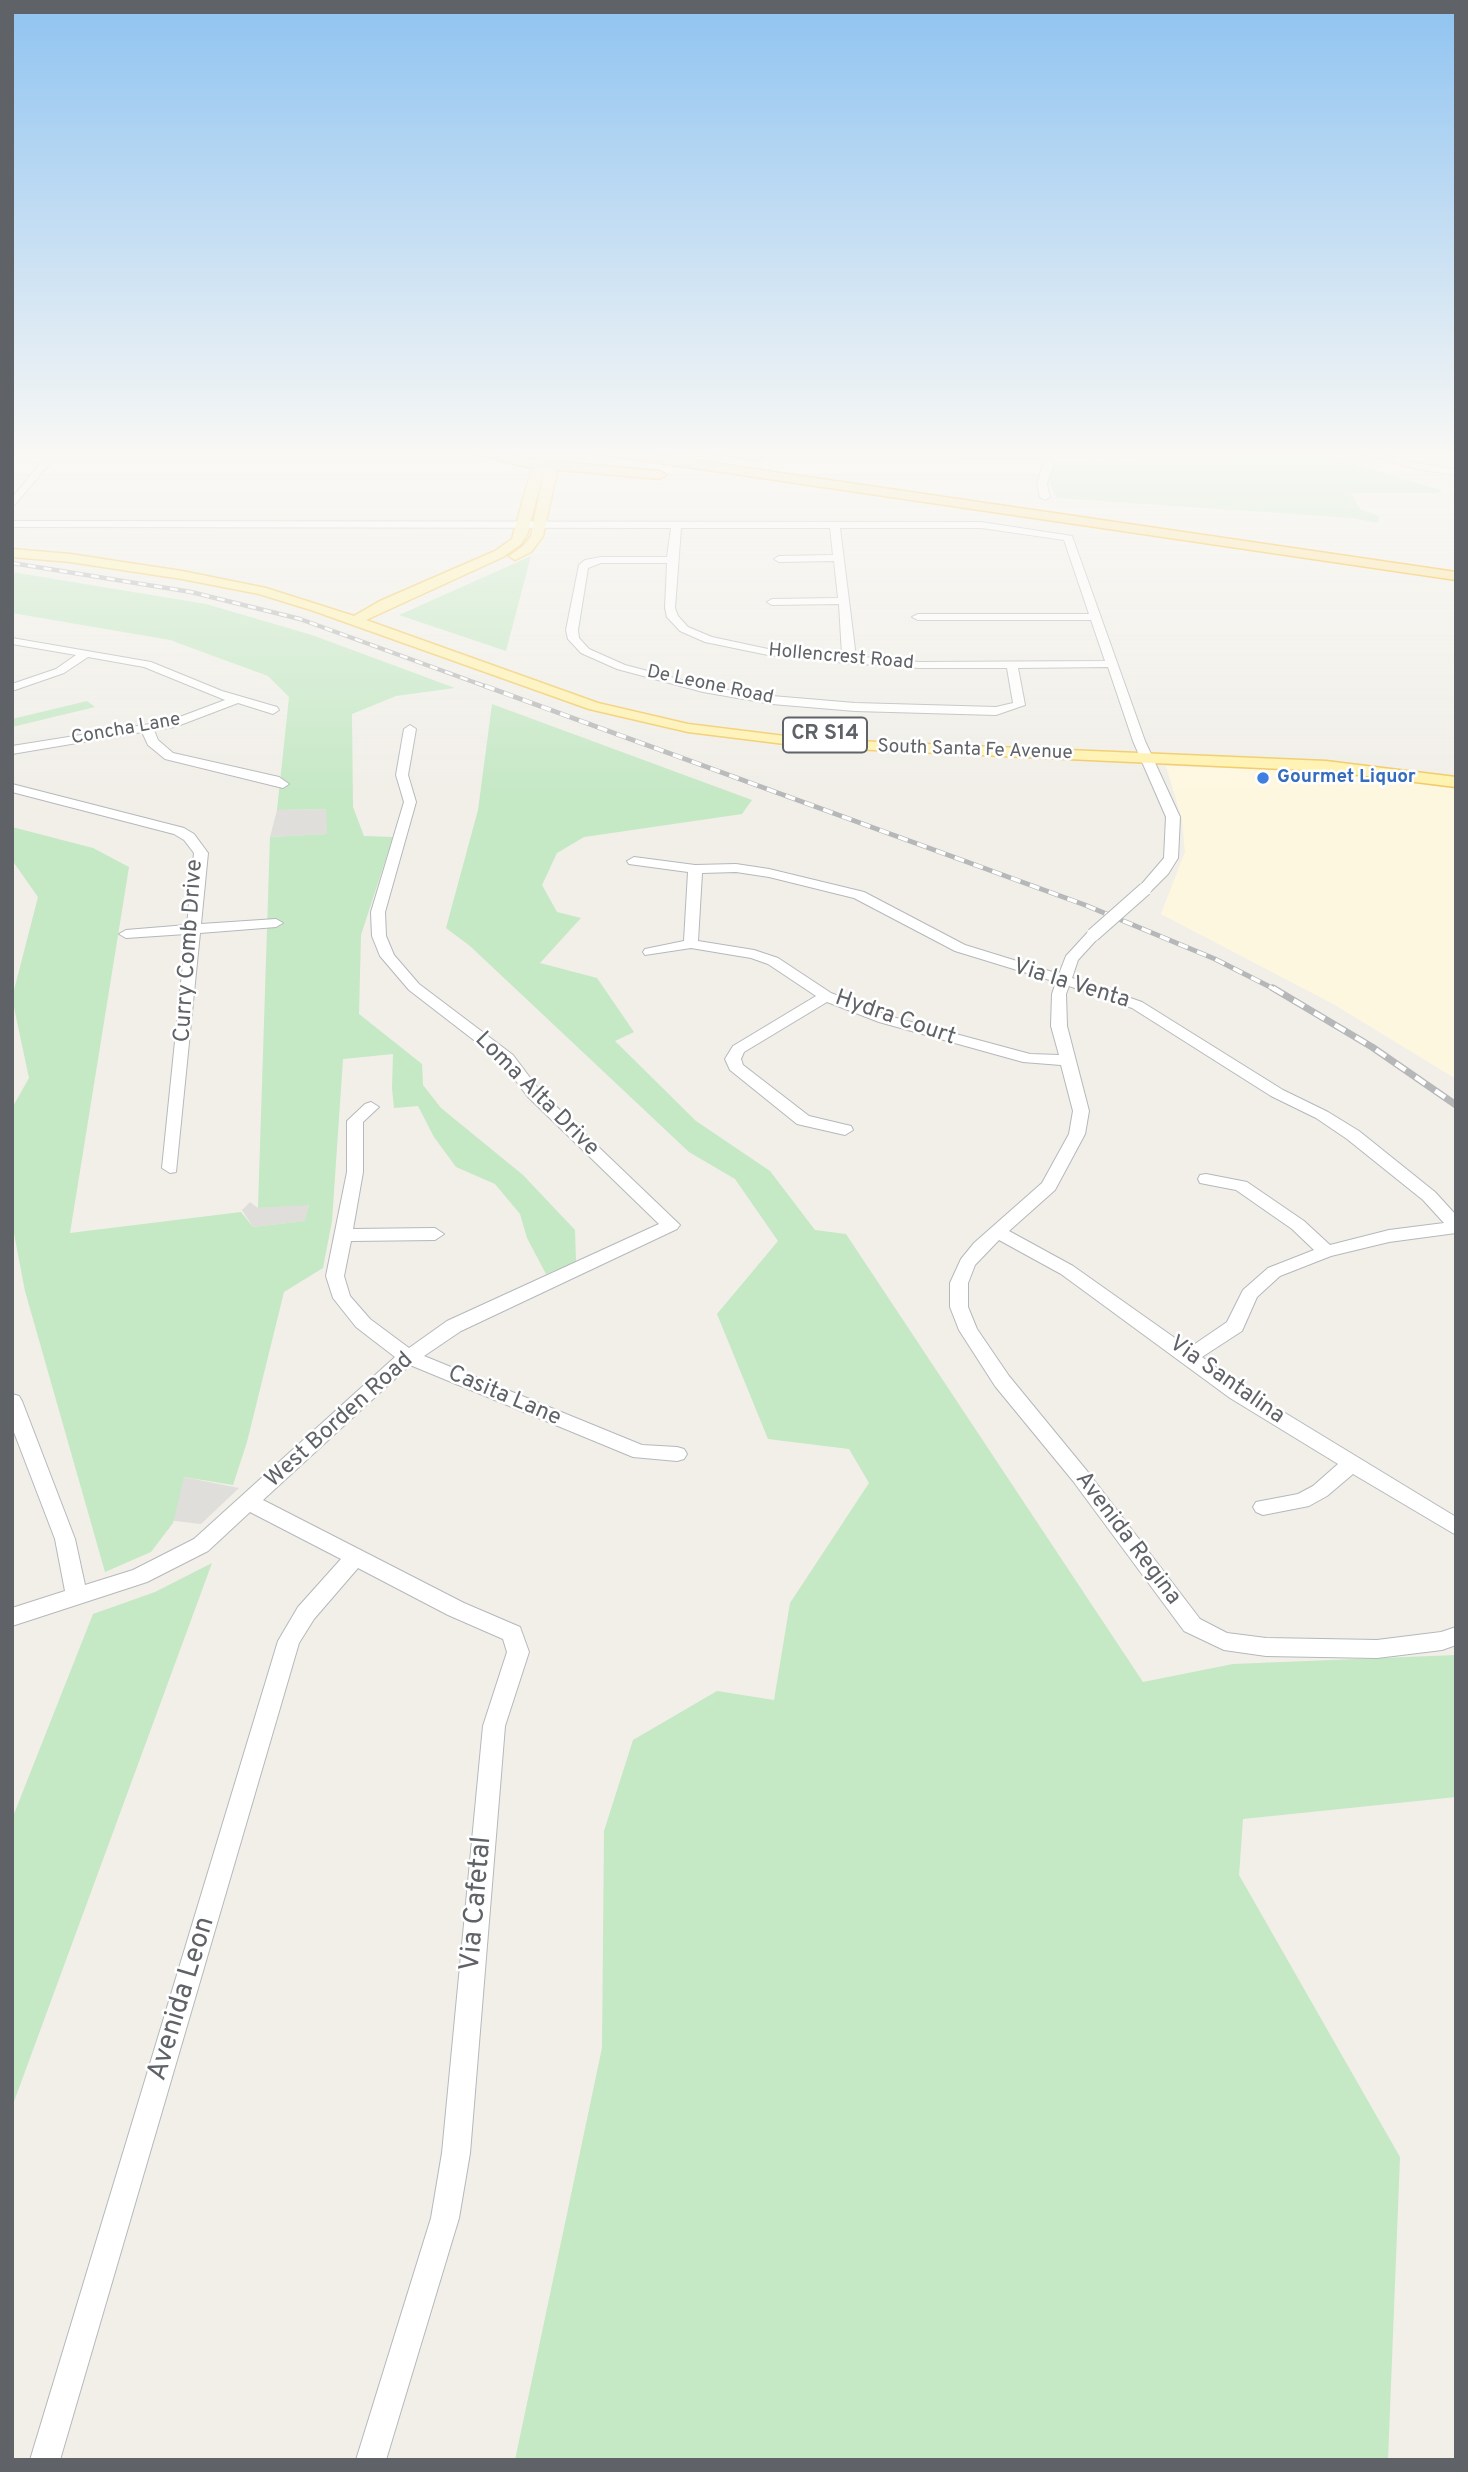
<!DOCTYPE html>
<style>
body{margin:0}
#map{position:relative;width:1468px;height:2472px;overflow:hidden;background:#f1efe8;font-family:Overpass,sans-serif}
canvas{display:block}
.frame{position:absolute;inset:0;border:14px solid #5f6368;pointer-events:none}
</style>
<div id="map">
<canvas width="1468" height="2472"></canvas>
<div class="frame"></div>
</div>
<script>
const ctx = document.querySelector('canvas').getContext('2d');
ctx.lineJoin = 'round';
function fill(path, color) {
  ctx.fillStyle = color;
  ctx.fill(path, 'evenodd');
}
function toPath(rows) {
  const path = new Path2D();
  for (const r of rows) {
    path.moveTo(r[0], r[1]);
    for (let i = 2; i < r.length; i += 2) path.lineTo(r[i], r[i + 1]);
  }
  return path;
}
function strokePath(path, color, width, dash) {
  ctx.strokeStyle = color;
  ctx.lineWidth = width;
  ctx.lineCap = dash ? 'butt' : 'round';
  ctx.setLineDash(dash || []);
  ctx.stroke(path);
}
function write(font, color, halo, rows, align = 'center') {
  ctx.font = font + ' Overpass,sans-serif';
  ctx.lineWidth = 5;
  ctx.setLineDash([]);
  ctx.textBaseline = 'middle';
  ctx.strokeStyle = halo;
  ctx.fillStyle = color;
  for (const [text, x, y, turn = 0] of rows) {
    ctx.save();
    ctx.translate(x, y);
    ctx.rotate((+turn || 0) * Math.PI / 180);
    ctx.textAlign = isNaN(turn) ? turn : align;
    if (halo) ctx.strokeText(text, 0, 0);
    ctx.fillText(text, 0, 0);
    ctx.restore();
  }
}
fill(toPath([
 [1166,766,1336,772,1456,789,1456,1079,1335,1005,1161,914,1185,852,1182,820]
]), '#fef7e0');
fill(toPath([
 [327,809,327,834,270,837,277,810],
 [250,1202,258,1208,309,1204,306,1221,253,1227,242,1210],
 [184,1477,239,1488,201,1524,167,1520]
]), '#e0deda');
fill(toPath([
 [1218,450,1306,450,1442,490,1439,493,1351,493,1360,509,1379,516,1378,523,1351,518,1057,498,1044,473,1043,462,1217,464,1225,461],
 [531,556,506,651,399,615],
 [12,572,206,604,312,635,455,688,396,696,352,714,353,807,364,836,393,837,361,935,359,1014,422,1064,423,1085,441,1108,523,1175,575,1230,576,1262,546,1274,527,1238,520,1214,495,1184,456,1167,434,1137,418,1106,394,1108,392,1088,393,1054,343,1059,332,1221,323,1268,284,1292,247,1442,233,1485,184,1477,173,1523,151,1552,105,1572,25,1291,12,1223,12,1108,29,1078,12,998,38,897,12,860,12,827,93,848,129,867,70,1233,241,1212,253,1227,305,1221,309,1205,258,1208,270,837,327,834,326,809,277,810,289,697,268,676,170,640,12,613],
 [87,701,95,707,12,727,12,719],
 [492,704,752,800,742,814,584,837,557,853,542,885,557,912,581,918,540,963,597,978,634,1032,615,1041,696,1121,770,1171,815,1230,846,1234,1143,1682,1233,1664,1456,1655,1456,1797,1243,1819,1239,1875,1400,2157,1388,2460,515,2460,602,2048,604,1831,633,1740,717,1691,774,1700,790,1603,869,1483,849,1449,768,1439,717,1314,778,1241,735,1179,689,1152,470,946,446,928,478,810],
 [212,1563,12,2107,12,1819,93,1614,155,1592]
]), '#c5e8c5');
const minor = toPath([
 [12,450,61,450,12,508,12,498,46,456,12,456,12,450],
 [1038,450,1048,450,1053,464,1047,484,1050,497,1045,500,1040,497,1037,484,1043,464,1041,459,957,459,952,456,957,453,1039,453,1038,450],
 [1352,450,1367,450,1417,463,1456,469,1456,475,1416,469,1352,450],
 [12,521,981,522,1072,536,1145,741,1180,817,1178,858,1168,874,1150,892,1140,892,1140,886,1164,858,1166,817,1133,741,1108,667,1018,668,1025,705,996,715,855,711,772,704,703,692,617,669,581,653,568,639,566,630,579,565,585,560,601,557,667,557,671,528,12,527,12,521],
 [681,528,830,528,833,555,779,556,774,559,779,562,834,561,838,598,772,599,767,602,772,605,839,604,842,655,768,649,712,637,688,627,678,616,675,608,681,528],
 [840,528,981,528,1064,540,1089,614,918,614,912,617,918,620,1091,620,1105,661,919,662,853,656,855,649,840,528],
 [601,563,667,563,665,608,667,617,680,631,705,642,768,655,846,663,919,668,1007,668,1013,703,996,707,855,703,772,696,708,687,625,665,589,649,579,638,578,630,588,568,601,563],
 [12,638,151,662,222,691,277,707,279,710,273,714,238,703,175,727,154,730,158,740,173,753,279,777,289,784,283,788,165,759,148,745,142,732,12,754,12,746,169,721,225,700,144,667,88,657,64,673,12,691,12,684,56,669,76,655,12,644,12,638],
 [410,725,416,729,408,775,416,802,385,912,386,936,394,955,419,984,513,1055,540,1091,680,1225,677,1229,461,1331,424,1356,642,1445,677,1447,684,1449,687,1454,684,1459,677,1461,633,1457,410,1365,263,1500,464,1603,520,1627,529,1652,505,1726,470,2153,459,2218,386,2460,356,2460,431,2218,442,2153,483,1726,507,1652,503,1639,448,1615,358,1568,314,1619,299,1643,60,2460,30,2460,278,1641,298,1607,341,1559,250,1512,208,1551,147,1582,12,1626,12,1608,65,1591,55,1539,12,1427,12,1394,19,1396,22,1401,75,1539,85,1585,133,1570,194,1539,395,1357,356,1327,333,1298,326,1276,347,1172,347,1121,365,1104,371,1102,379,1107,363,1122,363,1172,353,1229,435,1228,444,1234,435,1240,351,1241,344,1276,350,1296,370,1319,409,1348,447,1321,659,1224,528,1097,501,1061,409,990,380,956,372,936,371,912,404,802,396,775,404,729,410,725],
 [12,784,184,828,194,834,208,853,201,924,276,919,283,923,276,927,200,933,176,1172,170,1173,162,1168,186,934,126,938,119,934,126,930,187,925,194,853,184,840,174,834,12,792,12,784],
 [634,857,695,865,736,864,769,869,864,892,965,945,1059,974,1066,956,1088,932,1098,932,1100,935,1098,938,1078,960,1072,978,1142,1002,1283,1090,1328,1112,1359,1131,1435,1192,1456,1215,1456,1233,1389,1242,1331,1256,1280,1276,1257,1297,1242,1331,1202,1357,1244,1388,1456,1517,1456,1535,1353,1474,1327,1496,1309,1506,1263,1515,1256,1512,1253,1507,1256,1502,1298,1494,1313,1486,1338,1464,1230,1398,1061,1274,999,1240,975,1265,968,1283,968,1307,977,1329,1009,1376,1087,1471,1200,1619,1227,1633,1266,1638,1377,1640,1441,1632,1456,1627,1456,1645,1442,1650,1377,1658,1266,1656,1224,1650,1184,1631,1073,1481,995,1386,959,1330,950,1307,950,1283,961,1259,974,1243,1042,1183,1069,1134,1073,1111,1061,1065,1023,1062,879,1022,827,1002,744,1052,741,1059,743,1065,809,1116,851,1126,853,1130,845,1135,797,1124,730,1070,725,1059,733,1046,816,996,768,964,751,958,691,948,645,955,643,952,645,949,684,941,688,872,629,864,627,861,634,857],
 [736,872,769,877,854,898,955,951,1056,982,1052,994,1051,1026,1059,1055,1030,1054,889,1016,831,993,778,958,754,950,698,941,702,873,736,872],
 [1069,986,1132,1008,1271,1096,1316,1118,1347,1139,1423,1200,1444,1223,1389,1230,1330,1245,1304,1221,1247,1182,1206,1174,1200,1175,1198,1179,1200,1183,1236,1190,1292,1229,1314,1250,1268,1268,1243,1290,1227,1322,1189,1348,1073,1266,1009,1231,1055,1190,1085,1134,1089,1111,1067,1026,1066,994,1069,986]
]);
const major = toPath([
 [542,450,552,450,549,463,557,471,543,536,531,552,515,560,509,556,523,546,531,536,544,470,527,535,520,545,503,557,366,620,598,703,688,724,809,739,1326,761,1456,777,1456,787,1326,771,809,747,688,732,589,709,311,610,259,594,182,579,70,562,12,557,12,549,70,554,182,571,266,588,354,616,380,601,495,551,512,539,531,471,538,463,542,450]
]);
const highway = toPath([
 [471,450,492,450,526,459,660,471,667,475,660,479,526,467,472,453,471,450],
 [592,450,624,450,1456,572,1456,580,598,454,592,450],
 [712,450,739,450,761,454,763,457,756,461,718,454,712,450]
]);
strokePath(minor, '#b5b8bc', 2);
strokePath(major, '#f2c960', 3);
strokePath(highway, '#f9ab00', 3);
fill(minor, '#fff');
fill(major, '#fff2af');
fill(highway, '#fde293');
const railFar2 = toPath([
 [12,563,191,592,300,619,490,688]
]);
const railFar1 = toPath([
 [485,686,1085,905,1215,959,1276,990]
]);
const rail = toPath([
 [1273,988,1372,1047,1456,1105]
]);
strokePath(railFar2, '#b6b7b8', 4.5);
strokePath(railFar1, '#b6b7b8', 5);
strokePath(rail, '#b6b7b8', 7);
strokePath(railFar2, '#fff', 2.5, [8]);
strokePath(railFar1, '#fff', 3.5, [10]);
strokePath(rail, '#fff', 4.5, [12]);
const minorBridge = toPath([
 [1093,935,1145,889]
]);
strokePath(minorBridge, '#b5b8bc', 15, []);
strokePath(minorBridge, '#fff', 13);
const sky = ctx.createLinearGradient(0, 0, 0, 796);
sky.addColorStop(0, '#8fc3f1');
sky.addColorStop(0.57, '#f9f8f5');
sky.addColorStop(1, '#f9f8f500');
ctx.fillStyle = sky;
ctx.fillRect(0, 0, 1468, 796);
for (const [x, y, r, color] of [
 [1263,778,7,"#3f7fe0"]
]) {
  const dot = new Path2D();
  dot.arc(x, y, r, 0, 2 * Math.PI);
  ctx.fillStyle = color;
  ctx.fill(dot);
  strokePath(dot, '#fff', 2.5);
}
write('19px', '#5f6368', '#fff', [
 ["Hollencrest Road",841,658,5],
 ["De Leone Road",710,686,12],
 ["Concha Lane",126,730,-10],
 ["South Santa Fe Avenue",975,751,2]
]);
write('bold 19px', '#366cbe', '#fff', [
 ["Gourmet Liquor",1277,778]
], 'left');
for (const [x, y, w] of [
 [825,735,84]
]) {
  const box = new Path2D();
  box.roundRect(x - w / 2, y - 17.5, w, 35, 5);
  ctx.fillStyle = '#fff';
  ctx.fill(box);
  strokePath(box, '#5f6368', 2);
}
write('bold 21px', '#5f6368', null, [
 ["CR S14",825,735]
]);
write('23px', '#5f6368', '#fff', [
 ["Curry Comb Drive",190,951,-86],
 ["Via la Venta",1071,985,17],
 ["Hydra Court",895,1019,19],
 ["Loma Alta Drive",536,1095,45],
 ["Via Santalina",1226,1381,35],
 ["Casita Lane",504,1397,23],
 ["West Borden Road",340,1421,-42],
 ["Avenida Regina",1127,1539,53]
]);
write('28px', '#5f6368', '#fff', [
 ["Via Cafetal",478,1904,-85],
 ["Avenida Leon",183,1999,-73]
]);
</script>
